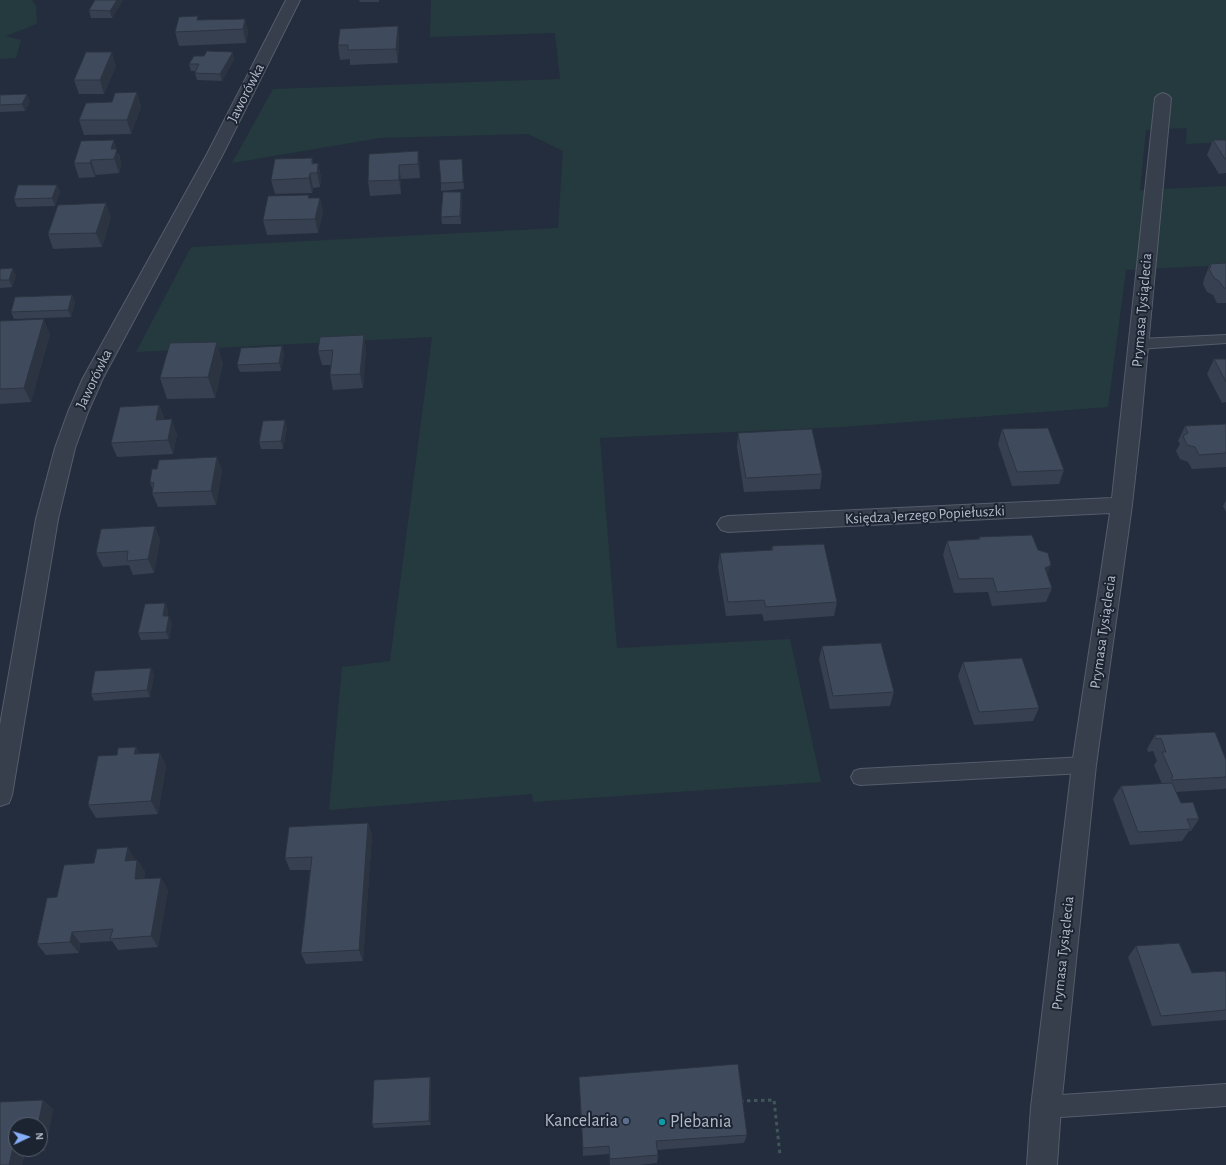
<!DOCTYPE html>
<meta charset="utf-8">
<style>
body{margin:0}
#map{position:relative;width:1226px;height:1165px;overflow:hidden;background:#232d3d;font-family:"Alegreya Sans",sans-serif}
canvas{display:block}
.north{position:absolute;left:8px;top:1117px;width:40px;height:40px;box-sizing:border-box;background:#1c2432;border:1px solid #58606e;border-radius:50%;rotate:86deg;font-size:11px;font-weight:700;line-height:16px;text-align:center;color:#b3bac9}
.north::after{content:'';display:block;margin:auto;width:14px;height:18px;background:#86affa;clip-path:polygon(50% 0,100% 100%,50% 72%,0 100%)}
</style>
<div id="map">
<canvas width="1226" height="1165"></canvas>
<div class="north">N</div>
</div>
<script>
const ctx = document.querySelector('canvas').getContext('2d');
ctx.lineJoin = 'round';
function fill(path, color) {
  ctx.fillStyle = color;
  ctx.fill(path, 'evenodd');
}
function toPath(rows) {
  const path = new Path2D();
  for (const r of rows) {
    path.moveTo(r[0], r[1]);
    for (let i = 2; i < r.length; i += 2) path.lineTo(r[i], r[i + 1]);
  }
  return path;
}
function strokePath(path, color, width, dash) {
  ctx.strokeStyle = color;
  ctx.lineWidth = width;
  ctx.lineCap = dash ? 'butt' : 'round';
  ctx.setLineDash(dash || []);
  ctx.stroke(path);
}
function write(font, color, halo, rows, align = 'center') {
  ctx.font = font + ' "Alegreya Sans",sans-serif';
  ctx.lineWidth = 4;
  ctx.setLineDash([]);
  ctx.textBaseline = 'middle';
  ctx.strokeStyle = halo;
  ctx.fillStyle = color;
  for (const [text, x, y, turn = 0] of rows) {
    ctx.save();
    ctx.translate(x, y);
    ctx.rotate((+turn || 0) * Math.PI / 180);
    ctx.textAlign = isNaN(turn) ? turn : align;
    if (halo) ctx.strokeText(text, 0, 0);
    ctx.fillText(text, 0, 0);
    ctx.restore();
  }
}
fill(toPath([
 [0,0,32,0,36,6,37,24,6,36,21,40,16,58,0,59],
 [431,0,1226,0,1226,142,1186,144,1187,128,1146,130,1140,190,1226,186,1226,265,1126,270,1108,407,843,427,600,438,617,648,790,639,821,782,533,802,532,794,329,810,342,667,390,661,432,337,136,352,191,247,558,228,563,151,528,134,380,138,232,163,273,89,560,79,555,33,430,37]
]), '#253a3e');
const service = toPath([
 [1226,335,1226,343,1139,349,1134,347,1132,344,1134,341,1139,339,1226,335],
 [1084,757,1090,760,1093,765,1090,770,1084,773,860,785,854,783,851,777,854,771,860,769,1084,757],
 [1226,1084,1226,1106,1046,1118,1039,1114,1035,1107,1039,1100,1046,1096,1226,1084]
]);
const minor = toPath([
 [286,0,300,0,223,154,103,378,88,412,75,448,58,519,12,795,9,803,0,806,0,725,36,519,55,448,68,412,83,378,207,154,286,0],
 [1163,93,1168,95,1171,98,1140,433,1132,505,1096,765,1061,1107,1057,1165,1027,1165,1031,1107,1072,765,1110,513,728,532,721,530,717,524,721,518,728,516,1112,498,1155,98,1158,95,1163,93]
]);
strokePath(service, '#555d6b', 2);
strokePath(minor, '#555d6b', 2);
strokePath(toPath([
 [740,1101,774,1100,780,1155]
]), '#405658', 3, [3.5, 3.5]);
fill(service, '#373f4d');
fill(minor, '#373f4d');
fill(toPath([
 [95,0,123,0,112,18,91,18,89,10],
 [359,0,379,0,379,2,360,2],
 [245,19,248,33,246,43,179,46,175,32],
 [398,26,399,40,398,63,350,65,350,59,340,60,338,45],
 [234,60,222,81,197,80,195,73,195,71,191,71,189,64],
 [116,66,104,94,79,94,74,80],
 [137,92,141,107,131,134,84,135,79,120],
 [0,95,30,101,25,111,0,112],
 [1213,140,1226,140,1226,173,1219,174,1207,155],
 [418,151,420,166,420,178,401,179,401,194,370,196,368,181],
 [119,154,121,164,119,173,96,175,95,177,79,178,74,163],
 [312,158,313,163,318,163,321,178,320,187,313,188,312,193,275,194,271,180],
 [462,159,464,189,441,191,441,183],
 [57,185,60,192,55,206,17,207,14,199],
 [309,195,309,198,320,198,323,212,318,233,267,235,263,220],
 [462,199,461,224,442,224,441,217],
 [111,217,102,247,53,249,48,234],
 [1226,263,1226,303,1217,303,1213,295,1207,292,1203,284,1204,280,1204,279,1210,264],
 [0,269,16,275,12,287,0,288],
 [72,295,75,302,71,317,14,319,11,312],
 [0,321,50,334,31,402,0,404],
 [364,335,366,350,363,388,333,390,330,375,331,365,322,365,318,351],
 [282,346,284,354,281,371,240,372,237,365],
 [1214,359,1226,359,1226,402,1222,403,1207,374],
 [223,363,215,398,167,399,160,378],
 [159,405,165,420,177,434,173,454,117,457,111,443],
 [1226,424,1226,467,1192,469,1188,462,1180,459,1176,451,1180,444,1178,441,1185,426],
 [287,427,283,449,261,449,259,442],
 [1002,429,1064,470,1059,484,1012,486,998,444],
 [738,433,822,474,820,489,744,492,737,447],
 [217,457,222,471,216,505,158,507,152,493,153,490,150,482,157,469],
 [1226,500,1226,512,1223,506],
 [155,526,160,540,154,573,133,575,129,565,103,567,96,553],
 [979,537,1047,574,1052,588,1046,602,992,606,988,592,954,593,943,555,947,541,978,539],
 [772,546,837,602,834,616,764,621,762,614,726,616,718,567,720,553,771,550],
 [165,603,168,610,167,616,172,623,169,639,141,640,138,633],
 [822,646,894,692,890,706,830,709,819,659],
 [963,662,1039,708,1033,721,974,725,958,676],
 [151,668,154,674,150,697,94,701,91,694],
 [1155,735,1226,760,1226,788,1225,789,1176,792,1181,803,1199,819,1191,831,1189,831,1182,841,1130,845,1113,799,1121,786,1162,784,1154,765,1157,761,1153,751,1148,752,1147,749],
 [136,747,140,754,160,753,166,766,158,814,96,818,88,805,117,755],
 [368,823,372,835,363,961,306,964,301,953,310,870,290,870,285,858],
 [135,859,135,860,137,860,145,872,144,879,161,878,168,890,158,947,118,950,112,941,80,943,79,953,46,955,37,944,94,863],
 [1136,946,1192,973,1226,974,1226,1020,1152,1026,1128,957],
 [430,1077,431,1082,431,1125,374,1128,372,1124],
 [579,1077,747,1135,744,1143,657,1150,658,1155,657,1163,639,1165,610,1165,609,1154,583,1156],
 [43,1100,53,1109,45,1151,25,1152,22,1165,0,1165,0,1102],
 [16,1125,40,1125,40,1149,16,1149]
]), '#364050');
fill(toPath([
 [117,0,123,0,112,18,110,11],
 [245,19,248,33,246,43,243,29],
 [398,26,399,40,398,63,396,49],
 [112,52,116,66,104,94,100,80],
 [233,52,234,60,222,81,220,74],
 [137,92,141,107,131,134,127,120],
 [27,94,30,101,25,111,22,104],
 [114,140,121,164,119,173,111,149],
 [418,151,420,166,420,178,418,164],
 [91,160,96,175,95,177,90,163],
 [318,163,321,178,320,187,317,173],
 [399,165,401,179,401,194,399,180],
 [310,173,313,188,312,193,309,178],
 [57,185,60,192,55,206,52,198],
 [461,192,462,199,461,224,460,216],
 [320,198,323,212,318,233,315,219],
 [106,203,111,217,102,247,96,233],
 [13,268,16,275,12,287,9,280],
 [72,295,75,302,71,317,68,310],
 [44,319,50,334,31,402,24,388],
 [364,335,366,350,363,388,360,374],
 [217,342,223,363,215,398,208,377],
 [282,346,284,354,281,371,279,363],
 [159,405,165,420,156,420],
 [172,419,177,434,173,454,168,440],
 [285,420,287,427,283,449,281,441],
 [217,457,222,471,216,505,211,491],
 [155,526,160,540,154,573,148,559],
 [1051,565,1046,579,1045,568],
 [165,603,168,610,166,623,163,616],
 [169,616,172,623,169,639,166,632],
 [151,668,154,674,150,697,147,690],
 [136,747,143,760,134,754],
 [160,753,166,766,158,814,151,801],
 [368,823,372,835,363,961,359,950],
 [128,847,135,859,133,873,125,861],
 [137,860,145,872,142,891,135,879],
 [161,878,168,890,158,947,151,936],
 [72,932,80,943,79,953,70,942],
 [430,1077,431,1082,431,1125,429,1121],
 [43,1100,53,1109,45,1151,40,1146,40,1125,38,1125],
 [14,1143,16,1144,16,1149,22,1149,25,1152,22,1165,9,1165]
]), '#2c3441');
const building = toPath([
 [95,0,117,0,110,11,89,10,95,0],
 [198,16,197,20,245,19,243,29,175,32,179,17,198,16],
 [398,26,396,49,348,50,348,45,338,45,340,29,398,26],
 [207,51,233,52,220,74,195,73,199,64,189,64,194,56,204,56,207,51],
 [86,52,112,52,100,80,74,80,86,52],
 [137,92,127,120,79,120,86,103,112,102,115,93,137,92],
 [27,94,22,104,0,105,0,95,27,94],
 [114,140,111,149,117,149,114,159,91,160,90,163,74,163,81,141,114,140],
 [1213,140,1226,140,1226,159,1225,159,1213,140],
 [418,151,418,164,399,165,399,180,368,181,369,154,418,151],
 [312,158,312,164,318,163,317,173,310,173,309,178,271,180,275,159,312,158],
 [462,159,463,182,441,183,439,160,462,159],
 [18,185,57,185,52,198,14,199,18,185],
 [443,192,461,192,460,216,441,217,443,192],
 [309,195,308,198,320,198,315,219,263,220,268,196,309,195],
 [106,203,96,233,48,234,58,205,106,203],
 [1226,263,1226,288,1224,288,1219,281,1214,278,1209,269,1211,267,1210,264,1226,263],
 [13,268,9,280,0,280,0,269,13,268],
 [72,295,68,310,11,312,15,297,72,295],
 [44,319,24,388,0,389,0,321,44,319],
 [364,335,360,374,330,375,333,350,318,351,320,337,364,335],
 [217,342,208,377,160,378,170,343,217,342],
 [282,346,279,363,237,365,241,348,282,346],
 [1214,359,1226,359,1226,382,1214,359],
 [159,405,156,420,172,419,168,440,111,443,120,407,159,405],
 [285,420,281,441,259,442,263,421,285,420],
 [1226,424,1226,453,1199,455,1195,447,1187,445,1183,436,1188,433,1185,426,1226,424],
 [1048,428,1064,470,1017,472,1002,429,1048,428],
 [812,429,822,474,746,478,738,433,812,429],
 [217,457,211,491,152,493,154,483,150,482,152,469,157,469,159,460,217,457],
 [155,526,148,559,127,561,128,551,96,553,101,529,155,526],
 [1032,535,1038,550,1048,553,1051,565,1045,568,1052,588,997,592,993,578,959,579,947,541,980,539,979,537,1032,535],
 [824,544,837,602,766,607,764,600,728,602,720,553,773,550,772,546,824,544],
 [165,603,163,616,169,616,166,632,138,633,145,604,165,603],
 [881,643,894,692,833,696,822,646,881,643],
 [1022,658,1039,708,979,712,963,662,1022,658],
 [151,668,147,690,91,694,95,671,151,668],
 [1215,732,1226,760,1226,777,1172,780,1171,778,1173,777,1162,752,1166,752,1161,738,1156,739,1155,735,1215,732],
 [136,747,134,754,160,753,151,801,88,805,98,756,117,755,118,748,136,747],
 [1172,783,1181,803,1193,802,1199,819,1187,819,1191,829,1138,832,1121,786,1172,783],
 [368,823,359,950,301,953,312,857,285,858,289,827,368,823],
 [128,847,125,861,137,860,135,879,161,878,151,936,110,939,113,929,72,932,70,942,37,944,47,898,57,897,64,865,94,863,97,849,128,847],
 [1179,943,1192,973,1225,971,1226,974,1226,1010,1161,1016,1136,946,1179,943],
 [738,1064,747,1135,656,1141,658,1155,610,1159,609,1146,583,1148,579,1077,738,1064],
 [430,1077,429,1121,372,1124,374,1080,430,1077],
 [43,1100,38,1125,16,1125,16,1143,14,1143,9,1165,0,1165,0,1102,43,1100]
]);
fill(building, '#3f4b5d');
strokePath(building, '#2c3441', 1);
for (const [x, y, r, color] of [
 [626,1121,4,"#5c6f8a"],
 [662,1122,4,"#0f9aa8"]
]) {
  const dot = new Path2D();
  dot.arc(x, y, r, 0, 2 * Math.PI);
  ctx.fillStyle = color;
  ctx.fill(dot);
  strokePath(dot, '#1c2432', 1.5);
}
write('15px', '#b3bac9', '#1c2432', [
 ["Jaworówka",246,93,-63],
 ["Prymasa Tysiąclecia",1142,310,-85],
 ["Jaworówka",94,379,-64],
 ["Księdza Jerzego Popiełuszki",925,515,-3],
 ["Prymasa Tysiąclecia",1103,632,-82],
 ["Prymasa Tysiąclecia",1063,953,-84]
]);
write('18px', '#b3bac9', '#1c2432', [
 ["Kancelaria",618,1121],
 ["Plebania",670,1122,"left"]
], 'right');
</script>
